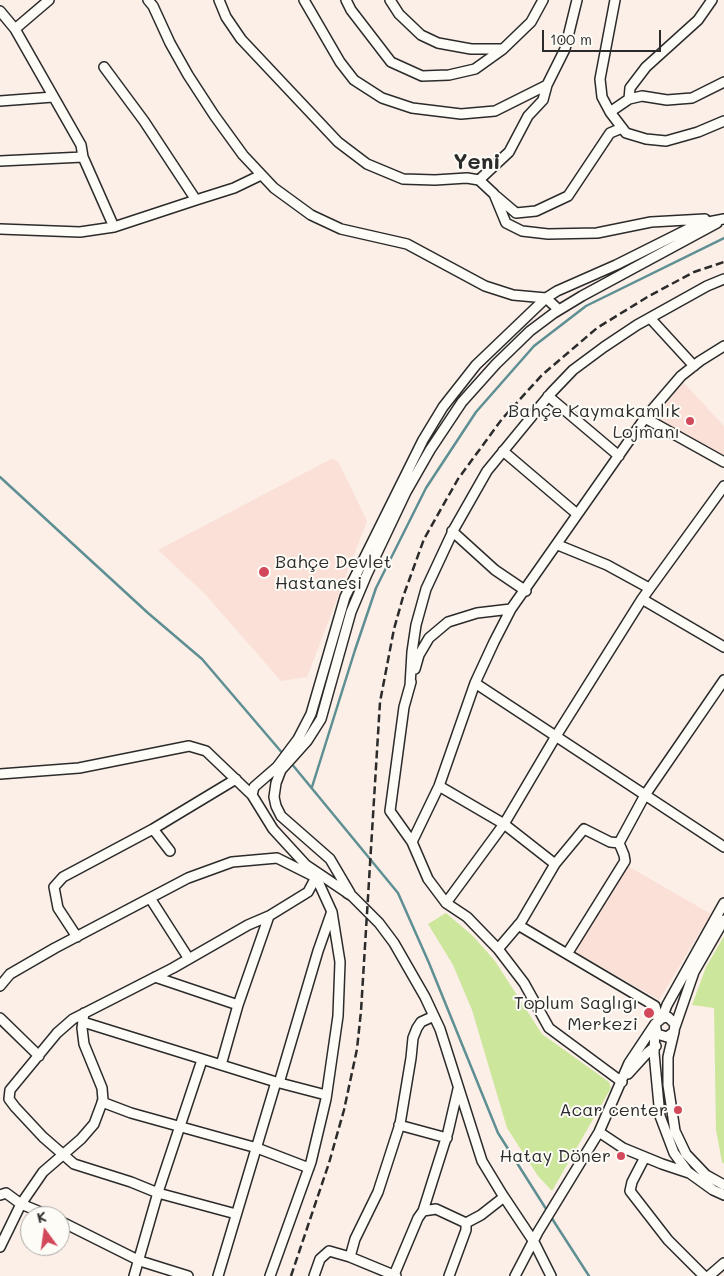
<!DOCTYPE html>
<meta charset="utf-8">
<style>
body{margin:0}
#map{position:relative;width:724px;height:1276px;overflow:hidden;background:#fcefe8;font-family:Mali,sans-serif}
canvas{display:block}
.north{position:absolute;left:20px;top:1206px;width:50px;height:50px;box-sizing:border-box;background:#fdfcf7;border:1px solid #a9a8a5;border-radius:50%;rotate:346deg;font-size:14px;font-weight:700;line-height:20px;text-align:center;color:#2b2b2b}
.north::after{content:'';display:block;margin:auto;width:18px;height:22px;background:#d1495b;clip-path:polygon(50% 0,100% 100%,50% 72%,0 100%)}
.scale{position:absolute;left:542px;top:30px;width:119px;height:22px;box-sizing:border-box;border:2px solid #2b2b2b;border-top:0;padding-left:6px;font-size:15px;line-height:18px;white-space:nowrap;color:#2b2b2b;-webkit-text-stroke:4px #fdfcf7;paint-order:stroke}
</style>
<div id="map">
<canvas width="724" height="1276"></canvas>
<div class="north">K</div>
<div class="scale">100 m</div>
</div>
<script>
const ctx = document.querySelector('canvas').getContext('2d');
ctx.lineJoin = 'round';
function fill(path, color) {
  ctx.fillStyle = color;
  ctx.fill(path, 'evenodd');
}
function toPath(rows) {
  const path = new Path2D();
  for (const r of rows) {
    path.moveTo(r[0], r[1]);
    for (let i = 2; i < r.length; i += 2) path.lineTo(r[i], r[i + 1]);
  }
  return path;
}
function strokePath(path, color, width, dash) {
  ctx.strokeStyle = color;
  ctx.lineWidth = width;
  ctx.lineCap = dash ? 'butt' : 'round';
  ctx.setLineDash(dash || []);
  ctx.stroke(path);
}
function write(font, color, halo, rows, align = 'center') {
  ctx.font = font + ' Mali,sans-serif';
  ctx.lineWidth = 4;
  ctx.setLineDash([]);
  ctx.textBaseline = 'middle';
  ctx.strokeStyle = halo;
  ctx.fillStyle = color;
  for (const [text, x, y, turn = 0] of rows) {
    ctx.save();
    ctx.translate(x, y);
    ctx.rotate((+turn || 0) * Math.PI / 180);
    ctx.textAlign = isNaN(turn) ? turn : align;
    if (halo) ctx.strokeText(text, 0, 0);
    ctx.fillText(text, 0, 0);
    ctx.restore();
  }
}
fill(toPath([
 [684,383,724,426,724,457,653,416],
 [331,459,338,461,367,521,307,677,281,681,204,593,158,550],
 [626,865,711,914,659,1000,577,953,576,946]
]), '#fae0d7');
fill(toPath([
 [446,913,473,936,495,961,542,1034,609,1082,611,1088,552,1191,538,1176,507,1128,472,1010,453,965,428,924],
 [724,936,724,1164,722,1162,716,1130,714,1008,692,1005,706,967]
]), '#cce69c');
strokePath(toPath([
 [0,477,148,613,202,659,284,755],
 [291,763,398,893,429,963,498,1133,548,1212],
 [312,787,355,650,376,588,426,488,476,412,534,346,586,306,724,238],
 [551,1217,589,1276]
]), '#5e8f93', 2.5);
const minor = toPath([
 [148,0,153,6,170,43,188,75,214,115,243,155,274,188,311,215,341,229,407,244,485,286,513,295,546,298,559,310],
 [219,0,226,17,241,39,338,142,367,164,403,179,435,180,467,178,479,180,494,194,506,223,522,231,548,234,597,233,651,222,705,219],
 [304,0,340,62,354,80,382,98,412,108,461,114,495,111,547,85],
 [346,0,351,10,391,62,422,76,449,75,475,69,503,49,531,22,543,0],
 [390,0,399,14,421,35,438,43,471,49,503,49],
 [615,0,600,79,602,97,610,112,626,133,646,139,666,141,698,132,724,121],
 [0,11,15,29,81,145,83,157,114,227,196,200,144,121,104,67],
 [15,29,49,0],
 [629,99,630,88,646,67,698,20,712,0],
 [0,101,53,97],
 [610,112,629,99,642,96,667,100,692,98,724,82],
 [0,161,83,157],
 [479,180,509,152,528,116,543,100,547,85,565,49,577,0],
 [496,196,516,213,536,211,568,196,610,133,622,128],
 [196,200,234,188,261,175],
 [0,229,80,232,114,227],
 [650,318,694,366],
 [548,396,619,456],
 [645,418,724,462],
 [503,451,577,514],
 [452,531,495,570,526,591],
 [558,545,607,565,649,588],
 [642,599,724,647],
 [415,669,419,655,429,638,448,622,477,613,511,609],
 [411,682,404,707,390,811,412,842],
 [475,683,724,847],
 [410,686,412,652,416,625,426,589,454,529,487,471,551,393,573,370,604,347,637,325,707,286,724,279],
 [0,774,79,768,189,746,206,751,252,795],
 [439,786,504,824,555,864,584,829,610,842,619,843,645,795,724,680],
 [153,829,170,851],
 [347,893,352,896,379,923,394,943,425,997,440,1029,482,1161,502,1194,534,1242,551,1276],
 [350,893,330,859,281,816,276,806,274,797,276,783,281,770,307,741,321,719,351,612,367,574,406,492,430,450,462,402,496,364,530,331,554,313,582,296,717,223],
 [352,896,306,865,273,829,252,795,254,787,277,767,298,739,311,714,345,597,423,440,443,407,476,365,546,298,557,291,616,265,698,224,724,219],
 [150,898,189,959],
 [446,903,504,824,556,736,642,599,724,486],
 [518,925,655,1006,658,1019],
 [77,937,58,908,54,887,63,877,153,829,236,779],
 [498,949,521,922,555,864],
 [567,954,625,861,624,855,619,843],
 [155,977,238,1005,269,916],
 [0,986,10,974,55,948,188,878,232,862,277,858,315,877],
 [0,1018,39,1056],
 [662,1018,668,1017,675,1024,674,1032,667,1037,657,1034,655,1024,662,1018,667,1005,724,903],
 [83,1022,276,1082,326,1095],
 [655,1027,654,1053,660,1116,674,1153,688,1172,713,1190,724,1195],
 [675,1027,694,972,724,920],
 [674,1032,668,1057,668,1085,675,1131,686,1154,706,1175,724,1185],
 [221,1065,238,1005],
 [628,1074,648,1052,656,1046],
 [622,1082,549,1028,524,983,498,949,467,917,446,903,428,879,412,842,439,786,475,683,494,642,511,609,645,418,681,376,700,361,724,346],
 [279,1083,318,951,331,914],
 [102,1102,131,1113,257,1148,309,1168],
 [399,1125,447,1138],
 [599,1132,623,1148,662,1164,689,1173],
 [645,1157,632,1182,630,1191,668,1240,704,1276],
 [0,1195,6,1193,21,1204,50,1216],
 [423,1211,448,1132,458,1089],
 [236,1214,158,1193,131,1182,74,1164,43,1137,15,1107,9,1099,10,1090,57,1033,73,1019,173,968,248,925,269,916,308,892,316,877],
 [60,1221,140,1261,188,1276],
 [0,1247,21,1204,43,1172,81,1139,94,1124,103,1100,102,1088,84,1044,82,1028,84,1013],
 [350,1257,355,1239,378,1192,400,1124,411,1058,413,1038,417,1028,421,1022,434,1016],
 [394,1275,418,1218,423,1211,436,1209,466,1223,481,1215,504,1197],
 [134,1276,159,1189,202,1060],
 [218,1276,276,1082],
 [270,1276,311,1162,326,1099,338,1016,340,962,332,912,316,877],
 [314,1276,320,1259,329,1251,350,1257,396,1276],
 [449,1276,466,1230,466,1223],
 [515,1276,538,1232,599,1132,629,1063,655,1024],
 [709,1276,724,1263]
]);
strokePath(minor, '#2b2b2b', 12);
strokePath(minor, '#fdfcf7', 9);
strokePath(toPath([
 [291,1276,329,1163,344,1110,357,1049,361,1011,380,702,394,629,403,597,424,539,458,479,502,419,542,375,597,328,649,296,694,272,724,262]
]), '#2b2b2b', 2.5, [8, 4]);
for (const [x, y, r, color] of [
 [690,421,5,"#d1495b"],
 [264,572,6,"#d1495b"],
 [649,1013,6,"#d1495b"],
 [678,1110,5,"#d1495b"],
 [621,1156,5,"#d1495b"]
]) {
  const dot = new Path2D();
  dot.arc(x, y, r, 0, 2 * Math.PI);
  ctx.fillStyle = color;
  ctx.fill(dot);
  strokePath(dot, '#fdfcf7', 2);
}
write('18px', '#2b2b2b', '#fdfcf7', [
 ["Bahçe Kaymakamlık",680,411],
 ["Lojmanı",680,432],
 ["Bahçe Devlet",275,562,"left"],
 ["Hastanesi",275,583,"left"],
 ["Toplum Saglıgı",638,1003],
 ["Merkezi",638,1024],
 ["Acar center",668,1110],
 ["Hatay Döner",611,1156]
], 'right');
write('bold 22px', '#2b2b2b', '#fdfcf7', [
 ["Yeni",477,162]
]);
</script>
